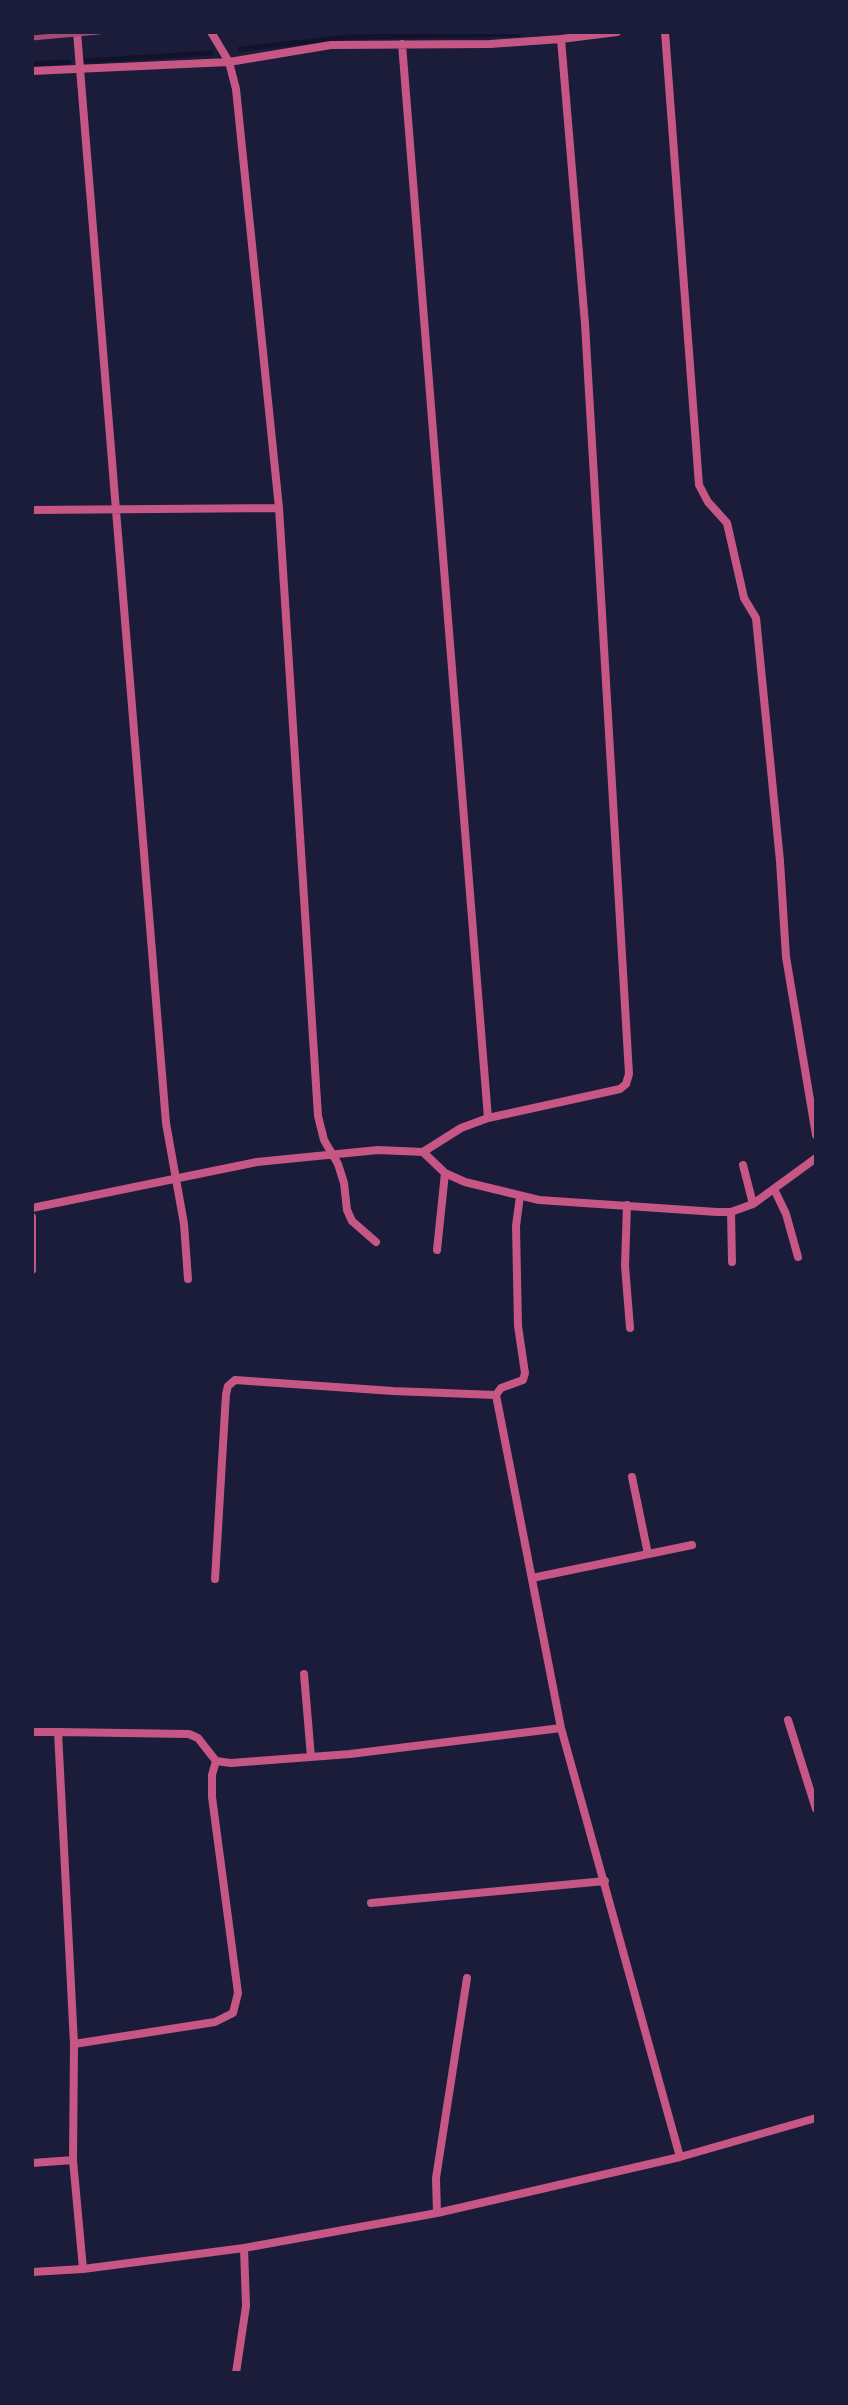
<!DOCTYPE html>
<style>
body{margin:0}
#map{position:relative;width:848px;height:2405px;overflow:hidden;background:#1b1b3a;font-family:Commissioner,sans-serif}
canvas{display:block}
.frame{position:absolute;inset:0;border:34px solid #1b1b3a;pointer-events:none}
</style>
<div id="map">
<canvas width="848" height="2405"></canvas>
<div class="frame"></div>
</div>
<script>
const ctx = document.querySelector('canvas').getContext('2d');
ctx.lineJoin = 'round';
function toPath(rows) {
  const path = new Path2D();
  for (const r of rows) {
    path.moveTo(r[0], r[1]);
    for (let i = 2; i < r.length; i += 2) path.lineTo(r[i], r[i + 1]);
  }
  return path;
}
function strokePath(path, color, width, dash) {
  ctx.strokeStyle = color;
  ctx.lineWidth = width;
  ctx.lineCap = dash ? 'butt' : 'round';
  ctx.setLineDash(dash || []);
  ctx.stroke(path);
}
strokePath(toPath([
 [538,32,540,32],
 [240,49,349,37,519,34],
 [86,61,211,53],
 [32,64,69,62]
]), '#12122b', 5);
strokePath(toPath([
 [77,32,166,1123,184,1224,188,1279],
 [211,32,229,62,236,89,279,508,318,1116,324,1140,338,1164,344,1183,347,1210,352,1221,376,1242],
 [665,32,699,485,708,502,727,523,744,598,756,618,780,861,786,957,816,1135],
 [402,44,488,1118],
 [32,71,229,62,331,45,490,44,561,39,617,32],
 [32,510,279,508],
 [423,1152,445,1173,465,1182,539,1200,717,1212,731,1212,753,1204,816,1158],
 [743,1165,753,1204],
 [774,1189,786,1214,798,1257],
 [520,1196,516,1226,518,1326,525,1373,523,1380,501,1388,496,1395,561,1728,680,2157],
 [627,1205,625,1266,630,1328],
 [32,1208,257,1162,378,1150,423,1152,461,1128,488,1118,620,1089,626,1084,629,1074,585,324,561,39],
 [731,1212,732,1262],
 [32,1217,32,1270],
 [437,1250,445,1173],
 [632,1477,648,1554],
 [532,1578,692,1545],
 [215,1579,226,1394,228,1386,235,1380,393,1391,496,1395],
 [304,1674,311,1757],
 [788,1720,816,1809],
 [32,1732,58,1732],
 [371,1903,605,1881],
 [74,2044,215,2022,233,2013,238,1993,212,1797,212,1775,216,1761],
 [32,2163,73,2160],
 [437,2213,436,2178,467,1978],
 [83,2269,73,2160,74,2044,58,1732,189,1734,198,1738,216,1761,231,1763,350,1754,561,1728],
 [32,2272,83,2269,244,2248,437,2213,680,2157,816,2118],
 [236,2373,246,2306,244,2248]
]), '#c65784', 8);
strokePath(toPath([
 [32,38,99,32]
]), '#a44b75', 5);
</script>
